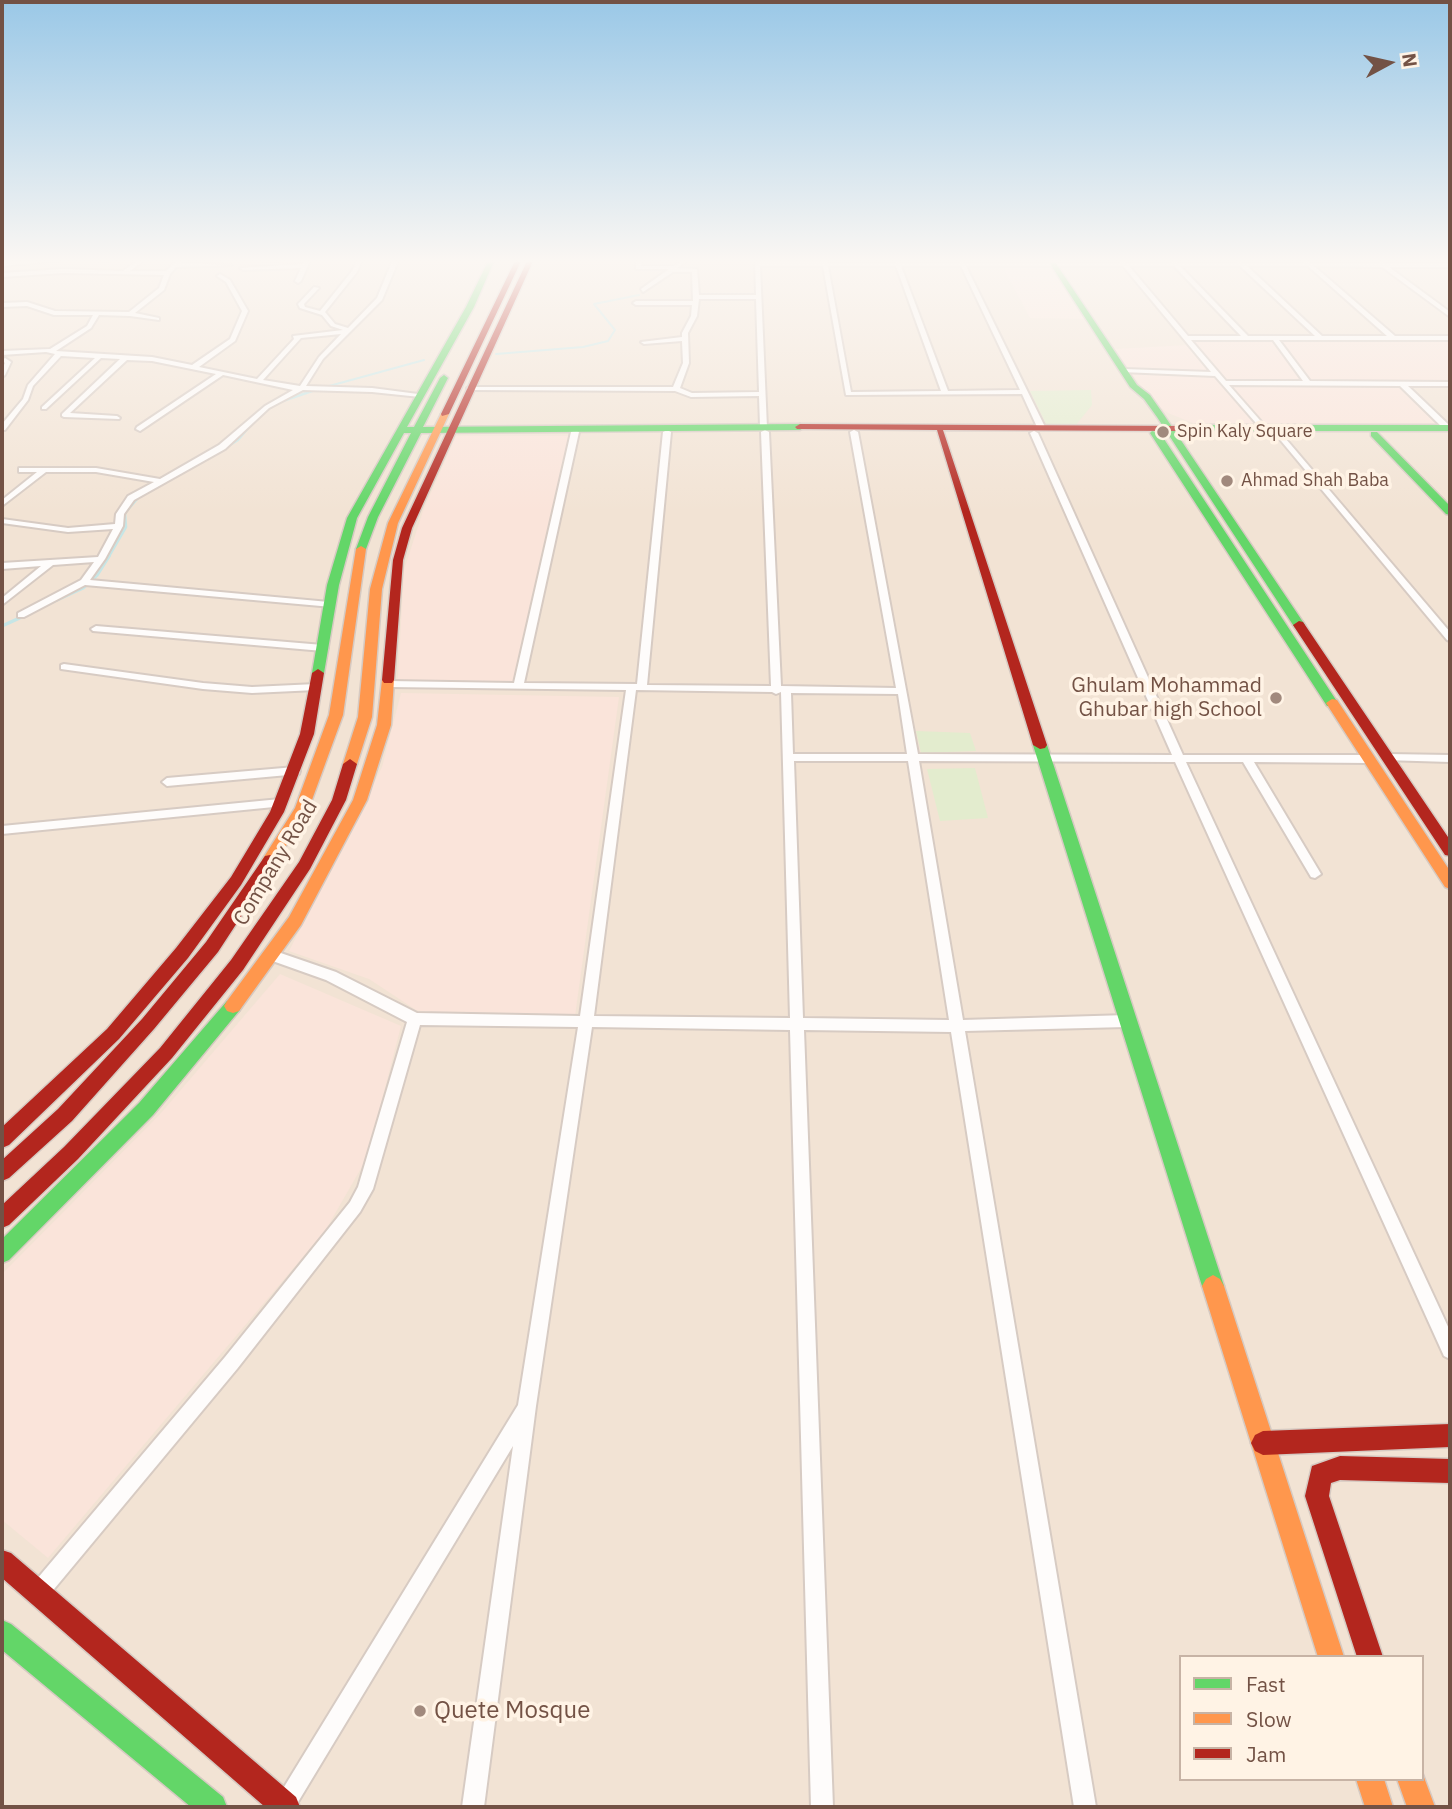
<!DOCTYPE html>
<style>
body{margin:0}
#map{position:relative;width:1452px;height:1809px;overflow:hidden;background:#f6eee5;font-family:"IBM Plex Sans",sans-serif}
canvas{display:block}
.frame{position:absolute;inset:0;border:4px solid #735245;pointer-events:none}
.legend{position:absolute;left:1179px;top:1655px;width:245px;height:126px;box-sizing:border-box;background:#fff3e5;border:2px solid #c7b3a5;margin:0;padding:9px 12px;list-style:none;font-size:21px;color:#735245}
.legend li{display:flex;align-items:center;gap:14px;height:35px}
.legend b{width:35px;border:2px solid #c7b3a5}
.north{position:absolute;left:1354px;top:28px;width:70px;height:70px;-webkit-text-stroke:5px #fff3e5;paint-order:stroke;rotate:82deg;font-size:19px;font-weight:700;line-height:28px;text-align:center;color:#735245}
.north::after{content:'';display:block;margin:auto;width:24px;height:32px;background:#735245;clip-path:polygon(50% 0,100% 100%,50% 72%,0 100%)}
</style>
<div id="map">
<canvas width="1452" height="1809"></canvas>
<div class="frame"></div>
<ul class="legend">
<li><b style="height:9px;background:#63d668"></b>Fast</li>
<li><b style="height:9px;background:#ff974d"></b>Slow</li>
<li><b style="height:9px;background:#b3261e"></b>Jam</li>
</ul>
<div class="north">N</div>
</div>
<script>
const ctx = document.querySelector('canvas').getContext('2d');
ctx.lineJoin = 'round';
function fill(path, color) {
  ctx.fillStyle = color;
  ctx.fill(path, 'evenodd');
}
function toPath(rows) {
  const path = new Path2D();
  for (const r of rows) {
    path.moveTo(r[0], r[1]);
    for (let i = 2; i < r.length; i += 2) path.lineTo(r[i], r[i + 1]);
  }
  return path;
}
function strokePath(path, color, width, dash) {
  ctx.strokeStyle = color;
  ctx.lineWidth = width;
  ctx.lineCap = dash ? 'butt' : 'round';
  ctx.setLineDash(dash || []);
  ctx.stroke(path);
}
function write(font, color, halo, rows, align = 'center') {
  ctx.font = font + ' "IBM Plex Sans",sans-serif';
  ctx.lineWidth = 7;
  ctx.setLineDash([]);
  ctx.textBaseline = 'middle';
  ctx.strokeStyle = halo;
  ctx.fillStyle = color;
  for (const [text, x, y, turn = 0] of rows) {
    ctx.save();
    ctx.translate(x, y);
    ctx.rotate((+turn || 0) * Math.PI / 180);
    ctx.textAlign = isNaN(turn) ? turn : align;
    if (halo) ctx.strokeText(text, 0, 0);
    ctx.fillText(text, 0, 0);
    ctx.restore();
  }
}
fill(toPath([
 [2,259,1450,259,1450,1807,2,1807],
 [1181,1657,1422,1657,1422,1779,1181,1779]
]), '#f2e3d4');
fill(toPath([
 [1002,265,1049,265,1084,319,1030,318],
 [1273,341,1307,386,1400,386,1440,424,1193,423,1168,413,1150,399,1115,349,1188,345,1185,342],
 [1279,341,1450,342,1450,382,1311,382],
 [456,436,572,436,512,688,395,684,398,677,404,570,423,511],
 [401,693,619,697,575,1016,438,1014,416,1010,369,979,289,951,382,767],
 [280,974,401,1026,367,1158,325,1231,48,1558,2,1520,2,1274,161,1113]
]), '#fae4da');
fill(toPath([
 [1091,390,1092,405,1076,425,1047,426,1030,391],
 [916,731,970,733,976,751,921,753],
 [975,768,988,818,940,821,927,769]
]), '#e3ecce');
strokePath(toPath([
 [496,354,583,347,608,341,615,330,594,304,639,295],
 [311,391,424,360]
]), '#c6e6e6', 2);
strokePath(toPath([
 [260,415,277,403,318,389],
 [222,450,238,440,254,421],
 [108,558,126,527,125,513,138,498]
]), '#c6e6e6', 2.5);
strokePath(toPath([
 [48,604,83,588,97,575,109,556],
 [2,626,24,616]
]), '#c6e6e6', 3.5);
const street = toPath([
 [54,259,75,259,2,266,2,262,54,259],
 [78,259,111,259,108,261,78,259],
 [140,259,146,259,130,271,166,271,178,259,184,259,180,263,232,265,176,267,170,274,164,290,135,313,159,318,159,320,130,316,99,315,91,328,56,351,152,357,192,365,230,339,242,311,226,282,217,276,220,274,230,280,248,311,235,341,199,367,257,379,294,339,293,336,343,330,331,326,322,315,300,308,298,304,314,287,319,288,304,304,305,307,320,311,352,271,358,259,362,259,357,272,325,312,335,324,348,328,377,298,393,259,399,259,382,300,323,359,306,386,372,388,418,394,420,395,420,397,372,392,303,390,269,408,225,449,134,500,124,514,123,526,105,559,90,580,329,602,334,605,332,607,85,585,24,617,18,617,18,613,81,580,94,562,53,565,2,605,2,598,41,566,2,569,2,563,98,557,113,529,68,532,2,523,2,519,68,528,115,524,116,514,128,496,154,482,96,472,46,472,2,506,2,500,37,472,19,472,19,468,96,468,160,479,219,445,265,406,293,390,223,375,140,431,136,429,137,427,216,374,152,361,127,360,70,413,117,416,120,418,119,419,64,417,62,416,62,414,120,359,101,358,46,409,42,409,42,407,95,358,61,356,33,386,28,400,5,430,2,430,2,424,23,399,28,385,55,354,46,352,2,355,2,351,50,349,87,326,93,315,54,315,27,306,2,307,2,303,27,302,55,311,129,312,159,288,164,275,63,273,2,277,2,273,63,269,123,271,140,259],
 [341,334,319,357,300,386,263,380,301,338,341,334],
 [233,259,282,259,279,261,233,259],
 [306,259,311,259,301,281,298,283,295,281,301,268,243,270,240,268,303,264,306,259],
 [636,259,642,259,641,266,674,266,684,259,689,259,677,268,697,269,699,295,756,295,755,259,759,259,760,262,822,262,822,259,826,259,827,263,895,263,894,259,898,259,900,263,959,263,958,259,962,259,964,263,1120,263,1117,259,1123,259,1126,263,1171,263,1173,260,1177,263,1237,263,1239,260,1243,263,1304,263,1307,261,1310,263,1379,263,1381,261,1385,263,1450,263,1450,267,1389,267,1450,312,1450,317,1382,267,1314,266,1395,336,1450,336,1450,340,1279,340,1310,381,1450,382,1450,386,1408,386,1450,426,1450,430,1445,430,1400,386,1229,385,1265,426,1266,428,1262,430,1215,376,1122,372,1121,371,1124,369,1211,372,1123,266,966,266,1045,427,1041,429,1037,427,1022,394,846,395,823,266,760,266,767,428,760,426,759,396,691,397,675,391,467,390,467,388,469,387,673,387,683,363,682,341,644,344,641,342,682,337,682,333,691,316,692,305,636,305,633,303,636,301,693,301,692,272,673,272,643,292,641,289,669,269,636,269,636,259],
 [828,266,896,266,941,391,851,392,828,266],
 [901,266,961,266,1020,390,948,391,901,266],
 [1129,266,1174,266,1241,336,1188,336,1129,266],
 [1180,266,1240,266,1315,336,1248,336,1180,266],
 [1247,266,1308,266,1387,336,1322,336,1247,266],
 [699,299,756,299,759,392,692,393,680,388,689,363,688,333,697,316,699,299],
 [1191,340,1273,340,1303,381,1226,381,1191,340],
 [5,358,11,362,5,375,2,377,2,369,5,363,2,360,5,358],
 [575,430,579,432,524,683,637,684,663,432,667,430,671,432,647,685,771,686,761,432,765,430,769,432,781,686,896,688,850,432,854,430,858,432,918,754,1172,755,1030,433,1034,431,1038,433,1183,755,1368,755,1373,759,1368,763,1254,762,1321,874,1315,878,1311,877,1243,762,1186,762,1450,1331,1450,1359,1444,1356,1175,762,919,761,963,1020,1127,1015,1132,1017,1134,1021,1132,1025,1127,1027,965,1031,1096,1807,1074,1807,951,1032,804,1030,833,1807,811,1807,790,1030,592,1027,536,1406,484,1807,462,1807,513,1446,295,1807,274,1807,273,1805,518,1405,578,1027,420,1025,373,1189,360,1212,237,1369,45,1600,38,1603,31,1600,28,1593,31,1586,225,1357,350,1202,358,1187,407,1022,326,980,267,959,266,955,267,951,272,950,336,972,417,1013,580,1016,626,690,389,687,384,684,389,681,514,683,571,432,575,430],
 [636,690,772,692,776,694,781,692,790,1018,594,1016,636,690],
 [791,693,898,694,907,754,793,754,791,693],
 [794,761,908,761,949,1020,803,1018,794,761],
 [1280,432,1450,632,1450,641,1447,640,1277,436,1276,434,1280,432],
 [96,626,323,645,328,648,323,651,93,631,91,629,96,626],
 [64,664,203,683,252,687,316,684,321,687,316,690,252,693,203,689,61,669,61,665,64,664],
 [1388,754,1450,755,1450,762,1384,760,1383,758,1388,754],
 [295,767,300,771,299,774,167,786,162,782,167,778,295,767],
 [280,799,284,800,286,803,284,806,2,834,2,826,280,799]
]);
const fast = toPath([
 [489,259,495,259,474,307,407,427,414,427,440,378,444,375,448,378,423,427,800,424,805,427,800,430,421,433,378,517,366,549,357,551,356,549,368,517,411,433,404,433,357,518,339,585,324,673,318,677,314,676,312,673,327,585,347,518,466,307,489,259],
 [1047,259,1053,259,1137,385,1150,395,1164,415,1305,625,1303,628,1295,628,1157,417,1144,399,1130,387,1047,259],
 [1450,425,1450,431,1181,431,1176,428,1181,425,1450,425],
 [1152,431,1160,433,1338,703,1337,706,1327,706,1150,433,1152,431],
 [1371,432,1377,432,1450,506,1450,515,1446,514,1371,436,1371,432],
 [1040,741,1047,745,1224,1286,1220,1293,1213,1297,1206,1293,1202,1286,1033,745,1040,741],
 [233,999,239,1001,242,1006,239,1011,153,1115,9,1260,2,1263,2,1239,139,1103,227,1001,233,999],
 [2,1620,11,1624,223,1797,227,1807,191,1807,2,1650,2,1620]
]);
const slow = toPath([
 [445,411,449,414,398,523,382,589,372,717,357,764,350,769,343,764,358,717,370,589,388,523,441,414,445,411],
 [361,546,366,549,343,715,309,808,275,864,270,865,262,860,295,808,329,715,356,549,361,546],
 [388,676,394,680,391,725,367,800,301,925,239,1011,233,1013,227,1011,224,1006,227,1001,289,917,353,800,377,725,382,680,388,676],
 [1332,699,1337,700,1450,871,1450,889,1445,887,1326,703,1332,699],
 [1213,1275,1220,1279,1224,1286,1344,1657,1318,1657,1202,1286,1206,1279,1213,1275],
 [1422,1772,1435,1807,1407,1807,1397,1779,1422,1779,1422,1772],
 [1356,1779,1384,1779,1393,1807,1365,1807,1356,1779]
]);
const jam = toPath([
 [516,259,522,259,449,414,442,416,441,414,516,259],
 [528,259,534,259,412,528,403,560,394,680,392,683,384,683,382,680,393,560,402,528,528,259],
 [800,424,1184,426,1186,428,1181,431,943,430,1047,745,1045,748,1040,749,1033,745,937,430,797,429,795,427,800,424],
 [1299,621,1303,622,1450,840,1450,856,1445,855,1293,625,1299,621],
 [318,669,324,673,314,734,284,812,241,885,188,958,119,1039,9,1145,2,1148,2,1127,107,1029,176,948,231,877,270,812,300,734,312,673,318,669],
 [350,759,357,764,346,800,310,869,243,970,172,1058,78,1159,9,1225,2,1228,2,1205,64,1147,160,1048,231,960,299,862,332,800,343,764,350,759],
 [270,855,278,860,218,952,154,1029,72,1121,9,1178,2,1181,2,1160,58,1109,142,1019,206,942,265,856,270,855],
 [1450,1424,1450,1447,1263,1455,1255,1451,1251,1443,1255,1435,1263,1431,1450,1424],
 [1340,1456,1450,1459,1450,1483,1340,1480,1331,1483,1329,1496,1383,1657,1357,1657,1305,1496,1312,1466,1340,1456],
 [2,1550,11,1553,296,1797,300,1807,265,1807,2,1578,2,1550]
]);
strokePath(street, '#d7cbc3', 4);
strokePath(fast, '#d6cac2', 3);
strokePath(slow, '#d6cac2', 3);
strokePath(jam, '#d6cac2', 3);
fill(street, '#fefcfb');
fill(fast, '#63d668');
fill(slow, '#ff974d');
fill(jam, '#b3261e');
const sky = ctx.createLinearGradient(0, 0, 0, 512);
sky.addColorStop(0, '#9ac8e7');
sky.addColorStop(0.51, '#fbf7f3');
sky.addColorStop(1, '#fbf7f300');
ctx.fillStyle = sky;
ctx.fillRect(0, 0, 1452, 512);
for (const [x, y, r, color] of [
 [1163,432,7,"#a1897d"],
 [1227,481,7,"#a1897d"],
 [1276,698,7,"#a1897d"],
 [420,1711,7,"#a1897d"]
]) {
  const dot = new Path2D();
  dot.arc(x, y, r, 0, 2 * Math.PI);
  ctx.fillStyle = color;
  ctx.fill(dot);
  strokePath(dot, '#fff3e5', 2.5);
}
write('18px', '#735245', '#fff3e5', [
 ["Spin Kaly Square",1177,432],
 ["Ahmad Shah Baba",1241,481]
], 'left');
write('21px', '#735245', '#fff3e5', [
 ["Ghulam Mohammad",1262,686],
 ["Ghubar high School",1262,710]
], 'right');
write('21px', '#735245', '#fff3e5', [
 ["Company Road",276,863,-59]
]);
write('24px', '#735245', '#fff3e5', [
 ["Quete Mosque",434,1711]
], 'left');
</script>
